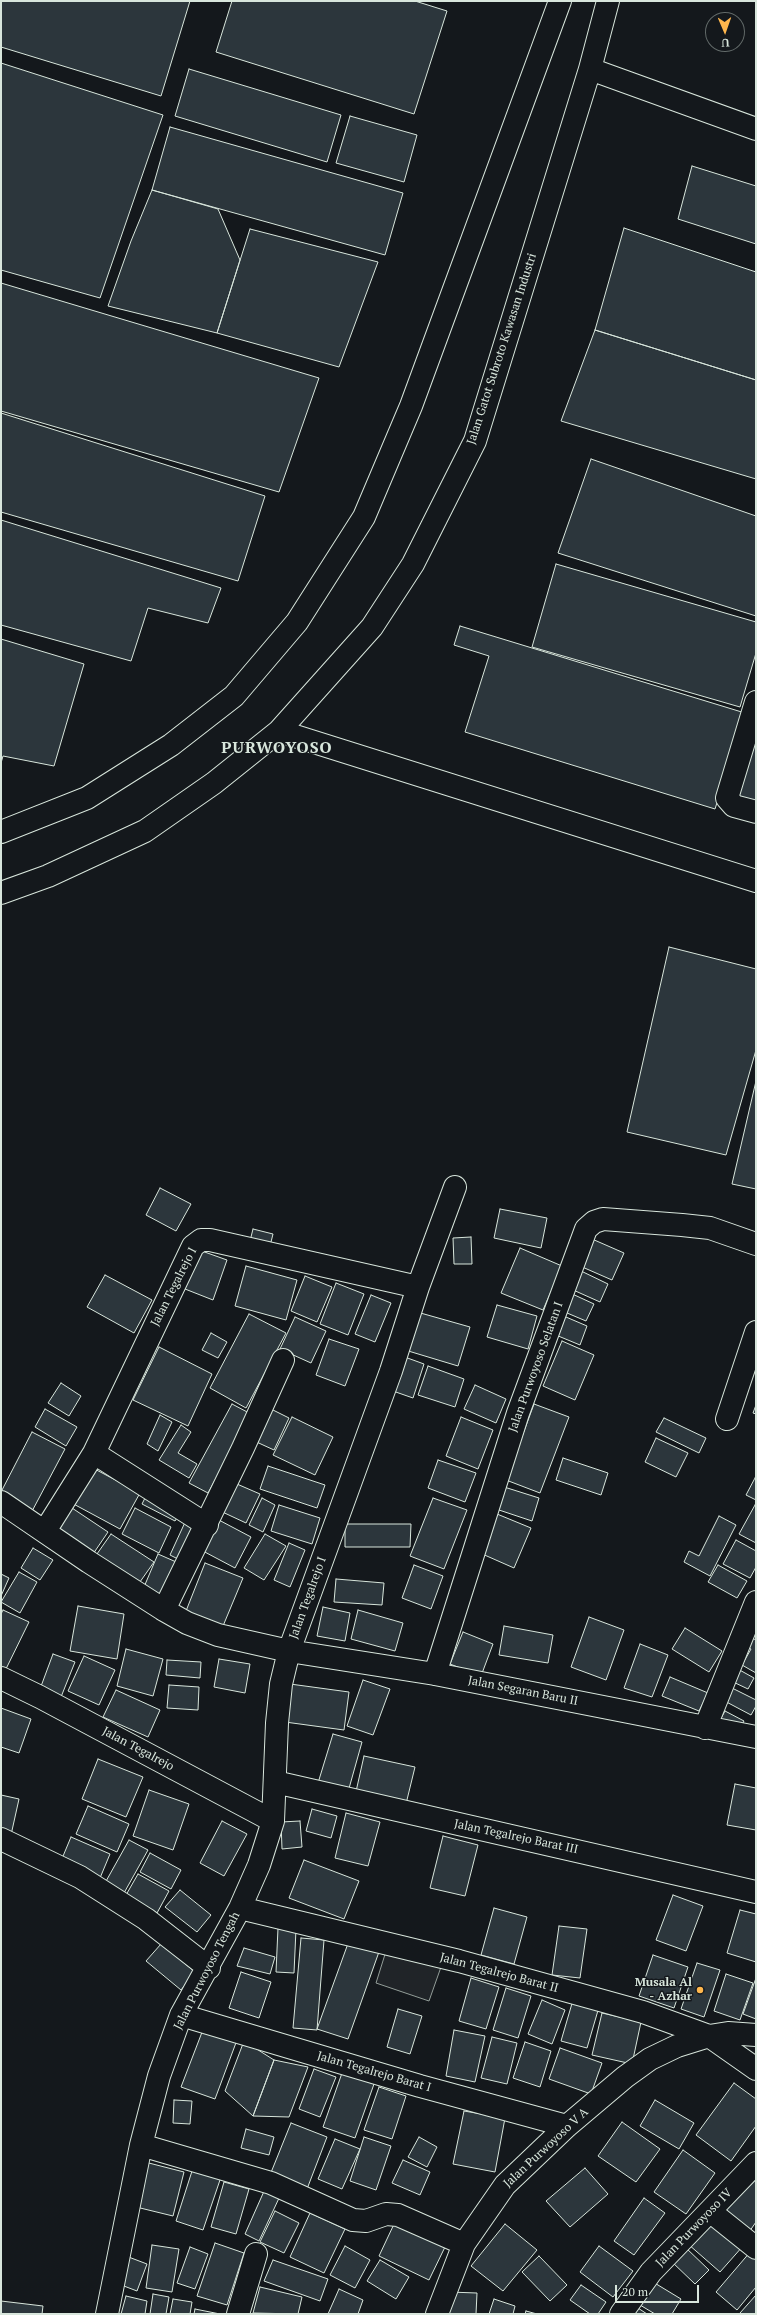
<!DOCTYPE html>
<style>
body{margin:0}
#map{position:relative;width:757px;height:2315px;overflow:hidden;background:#14181c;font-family:"PT Serif",serif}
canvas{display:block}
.frame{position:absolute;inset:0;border:2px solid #d8e6dc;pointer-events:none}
.north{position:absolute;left:705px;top:12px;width:40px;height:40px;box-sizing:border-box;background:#14181c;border:1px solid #626a69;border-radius:50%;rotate:178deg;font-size:11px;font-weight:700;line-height:16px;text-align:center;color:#d8e6dc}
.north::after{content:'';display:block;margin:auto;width:14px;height:18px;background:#ffb74d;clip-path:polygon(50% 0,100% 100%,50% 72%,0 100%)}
.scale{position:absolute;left:615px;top:2285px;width:84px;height:18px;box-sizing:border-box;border:2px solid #d8e6dc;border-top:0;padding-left:5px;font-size:12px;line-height:14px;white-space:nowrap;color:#d8e6dc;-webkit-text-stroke:3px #14181c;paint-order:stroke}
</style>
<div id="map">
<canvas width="757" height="2315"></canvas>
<div class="frame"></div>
<div class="north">U</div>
<div class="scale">20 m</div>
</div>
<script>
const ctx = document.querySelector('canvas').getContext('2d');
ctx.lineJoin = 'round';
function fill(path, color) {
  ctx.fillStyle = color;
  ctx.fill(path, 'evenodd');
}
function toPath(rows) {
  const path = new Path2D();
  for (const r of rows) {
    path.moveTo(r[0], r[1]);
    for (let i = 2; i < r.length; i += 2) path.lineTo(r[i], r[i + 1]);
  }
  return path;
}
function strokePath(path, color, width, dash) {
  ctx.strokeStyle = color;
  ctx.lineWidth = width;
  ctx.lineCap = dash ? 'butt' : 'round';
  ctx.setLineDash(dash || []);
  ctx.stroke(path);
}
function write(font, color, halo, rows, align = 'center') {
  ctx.font = font + ' "PT Serif",serif';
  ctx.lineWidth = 3;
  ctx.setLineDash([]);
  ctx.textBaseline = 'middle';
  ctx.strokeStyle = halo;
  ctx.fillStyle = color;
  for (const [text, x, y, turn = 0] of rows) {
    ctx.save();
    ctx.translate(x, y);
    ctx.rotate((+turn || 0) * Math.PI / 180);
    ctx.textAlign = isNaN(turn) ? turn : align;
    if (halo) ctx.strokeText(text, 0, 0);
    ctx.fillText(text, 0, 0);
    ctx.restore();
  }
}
const green = toPath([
 [387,1948,441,1967,429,2001,376,1983,387,1948]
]);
fill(green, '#202428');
strokePath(green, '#939e99', 1);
const building = toPath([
 [1,1,190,1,161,96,1,47,1,1],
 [232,1,415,1,447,11,414,114,216,52,232,1],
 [1,63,163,115,100,298,1,270,1,63],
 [189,69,341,115,327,162,175,116,189,69],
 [350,116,417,135,404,182,336,163,350,116],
 [170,127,403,193,385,255,152,190,170,127],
 [692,166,756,186,756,244,678,219,692,166],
 [152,190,218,209,240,260,217,333,108,306,131,241,152,190],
 [624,228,756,272,756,380,595,330,624,228],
 [250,229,378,262,339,367,217,333,250,229],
 [1,283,319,378,279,492,1,411,1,283],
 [595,330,756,380,756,479,561,421,595,330],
 [1,413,265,496,238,581,1,512,1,413],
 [591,459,756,516,756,616,558,553,591,459],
 [1,520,221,588,208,623,148,608,131,661,1,625,1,520],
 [556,564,756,622,756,653,740,707,532,647,556,564],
 [460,626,745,713,715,809,465,732,489,656,454,645,460,626],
 [1,639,84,664,54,766,3,756,1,763,1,639],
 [756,727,756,802,733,794,756,727],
 [669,947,756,969,756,1050,726,1155,627,1132,669,947],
 [756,1081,756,1189,732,1184,756,1081],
 [160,1188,191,1204,176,1231,146,1215,160,1188],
 [500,1209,547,1218,541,1248,494,1238,500,1209],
 [253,1229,273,1234,269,1250,249,1245,253,1229],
 [471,1237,472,1264,454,1264,453,1238,471,1237],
 [592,1239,624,1253,612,1280,580,1266,592,1239],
 [520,1248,562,1266,543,1310,501,1293,520,1248],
 [199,1250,227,1260,213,1300,185,1289,199,1250],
 [246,1266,297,1280,286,1320,235,1306,246,1266],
 [579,1270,608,1284,600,1302,571,1289,579,1270],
 [105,1275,152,1300,134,1333,87,1307,105,1275],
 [305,1276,332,1287,317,1322,291,1311,305,1276],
 [336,1283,364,1294,348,1335,320,1324,336,1283],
 [568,1292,594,1304,586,1321,560,1310,568,1292],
 [371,1295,391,1303,375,1342,355,1334,371,1295],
 [497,1305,537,1316,528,1349,487,1337,497,1305],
 [417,1312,470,1327,458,1366,405,1350,417,1312],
 [249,1314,286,1333,246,1408,210,1388,249,1314],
 [559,1314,587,1326,580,1345,551,1333,559,1314],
 [295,1317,326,1331,311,1363,280,1349,295,1317],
 [211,1333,227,1342,218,1358,202,1350,211,1333],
 [329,1339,359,1349,345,1386,316,1375,329,1339],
 [562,1341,594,1355,575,1400,543,1386,562,1341],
 [159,1347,212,1374,188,1426,133,1400,159,1347],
 [402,1356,424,1364,413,1398,390,1390,402,1356],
 [428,1366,464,1379,455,1407,418,1395,428,1366],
 [61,1383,81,1396,69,1416,48,1403,61,1383],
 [475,1385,506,1399,496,1423,464,1409,475,1385],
 [232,1404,251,1414,208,1493,189,1483,232,1404],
 [534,1404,569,1417,540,1493,506,1480,534,1404],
 [756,1405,756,1414,753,1413,756,1405],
 [265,1406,289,1418,274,1450,250,1439,265,1406],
 [45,1409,77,1427,66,1446,35,1427,45,1409],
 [160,1415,172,1422,158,1451,147,1444,160,1415],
 [292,1417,333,1437,315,1475,273,1455,292,1417],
 [461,1417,493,1430,478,1469,446,1456,461,1417],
 [664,1418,706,1438,699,1453,656,1432,664,1418],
 [181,1425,191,1432,178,1453,197,1464,189,1478,159,1460,181,1425],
 [32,1432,65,1449,30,1515,1,1492,32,1432],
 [656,1438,688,1453,676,1477,645,1462,656,1438],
 [563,1458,608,1473,601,1495,556,1480,563,1458],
 [438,1460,476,1473,465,1502,428,1488,438,1460],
 [89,1466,140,1493,120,1529,68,1501,89,1466],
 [268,1466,325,1485,317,1508,260,1489,268,1466],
 [755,1478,756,1479,756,1500,746,1495,755,1478],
 [230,1481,260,1494,246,1523,216,1509,230,1481],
 [501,1486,539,1498,532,1521,493,1508,501,1486],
 [146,1496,180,1513,175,1521,142,1504,146,1496],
 [262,1498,275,1505,263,1532,249,1525,262,1498],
 [433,1498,467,1510,444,1569,410,1556,433,1498],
 [66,1504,108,1532,91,1557,49,1529,66,1504],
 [279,1505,320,1518,312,1544,271,1531,279,1505],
 [755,1505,756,1506,756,1543,739,1534,755,1505],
 [135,1508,171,1527,159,1553,122,1534,135,1508],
 [497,1514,531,1528,514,1568,480,1553,497,1514],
 [719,1516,736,1525,710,1576,684,1562,689,1551,699,1556,719,1516],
 [187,1518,201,1525,184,1562,170,1555,187,1518],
 [217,1519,251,1537,235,1568,201,1550,217,1519],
 [345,1524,411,1524,410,1547,345,1547,345,1524],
 [111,1534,154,1562,135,1589,92,1561,111,1534],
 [265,1534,286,1546,264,1580,244,1568,265,1534],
 [736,1540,756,1551,756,1567,750,1578,723,1564,736,1540],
 [289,1543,305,1550,290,1587,274,1580,289,1543],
 [33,1548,53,1560,40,1580,21,1568,33,1548],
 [158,1554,183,1565,165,1606,141,1594,158,1554],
 [205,1563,243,1578,223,1626,186,1611,205,1563],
 [414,1565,443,1576,431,1609,402,1598,414,1565],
 [718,1565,747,1581,737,1598,708,1582,718,1565],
 [19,1572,37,1582,20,1613,1,1602,19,1572],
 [1,1574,9,1578,1,1596,1,1574],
 [336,1579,384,1583,382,1605,334,1602,336,1579],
 [78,1606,124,1614,117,1659,70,1651,78,1606],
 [323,1607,350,1613,345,1641,317,1636,323,1607],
 [3,1610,29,1622,3,1675,1,1675,1,1614,3,1610],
 [358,1610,403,1623,395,1651,351,1639,358,1610],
 [589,1617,624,1630,606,1680,571,1667,589,1617],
 [504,1626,553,1635,548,1663,499,1655,504,1626],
 [685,1628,722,1651,709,1672,672,1649,685,1628],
 [463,1632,493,1644,481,1676,450,1664,463,1632],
 [748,1636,756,1640,756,1673,742,1665,751,1649,743,1645,748,1636],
 [640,1644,668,1655,652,1697,624,1688,640,1644],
 [126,1649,163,1659,153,1696,117,1686,126,1649],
 [53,1654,75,1662,61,1697,40,1689,53,1654],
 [84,1656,115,1670,99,1705,68,1691,84,1656],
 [219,1659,250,1664,245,1693,214,1687,219,1659],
 [167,1660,201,1662,200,1678,166,1675,167,1660],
 [736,1668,754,1678,748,1689,729,1680,736,1668],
 [670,1677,708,1693,699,1711,662,1696,670,1677],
 [363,1680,390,1689,373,1735,347,1726,363,1680],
 [290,1684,349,1692,344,1730,285,1722,290,1684],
 [169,1685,199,1687,198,1710,167,1708,169,1685],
 [726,1685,756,1700,756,1706,751,1715,719,1698,726,1685],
 [116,1690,160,1710,148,1737,103,1717,116,1690],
 [1,1708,31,1719,19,1753,1,1747,1,1708],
 [725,1711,744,1721,738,1732,719,1722,725,1711],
 [333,1734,362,1742,348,1792,318,1783,333,1734],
 [364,1756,415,1767,405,1808,355,1796,364,1756],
 [98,1759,143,1777,126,1817,82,1799,98,1759],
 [735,1784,756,1788,756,1830,727,1825,735,1784],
 [149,1790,189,1804,173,1850,133,1836,149,1790],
 [1,1795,19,1799,11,1835,1,1833,1,1795],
 [88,1806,129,1824,117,1852,76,1834,88,1806],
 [312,1809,337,1816,331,1838,306,1831,312,1809],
 [346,1813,380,1822,368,1866,335,1858,346,1813],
 [222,1821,247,1834,224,1876,200,1863,222,1821],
 [300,1821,302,1847,282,1849,281,1822,300,1821],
 [443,1836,478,1845,465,1896,430,1888,443,1836],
 [71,1837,110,1854,100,1878,61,1861,71,1837],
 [129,1840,148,1850,124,1893,105,1883,129,1840],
 [150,1853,181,1870,171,1889,140,1872,150,1853],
 [304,1860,359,1881,344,1919,289,1898,304,1860],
 [138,1874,169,1891,157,1913,126,1895,138,1874],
 [180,1890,211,1915,197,1932,165,1907,180,1890],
 [673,1895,703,1906,686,1951,656,1940,673,1895],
 [494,1908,527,1917,514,1964,481,1955,494,1908],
 [740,1910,756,1914,756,1962,727,1953,740,1910],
 [559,1926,587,1929,580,1978,552,1975,559,1926],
 [278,1928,296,1929,294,1973,276,1972,278,1928],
 [301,1938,324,1940,317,2030,293,2028,301,1938],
 [350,1938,380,1949,348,2039,317,2029,350,1938],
 [161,1944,195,1972,181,1990,146,1961,161,1944],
 [244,1948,275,1957,270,1974,237,1966,244,1948],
 [653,1955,688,1967,674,2008,639,1996,653,1955],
 [697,1963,720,1970,704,2017,681,2009,697,1963],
 [241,1972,271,1982,259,2018,229,2008,241,1972],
 [726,1974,753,1983,740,2020,714,2011,726,1974],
 [471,1978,499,1987,486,2029,459,2021,471,1978],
 [756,1978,756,2019,743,2014,756,1978],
 [506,1988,531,1996,518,2038,493,2030,506,1988],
 [542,2000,565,2010,552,2044,528,2034,542,2000],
 [573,2000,599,2007,587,2048,561,2041,573,2000],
 [398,2009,422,2016,410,2054,387,2047,398,2009],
 [602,2013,641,2022,632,2064,592,2055,602,2013],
 [204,2027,237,2040,215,2099,181,2087,204,2027],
 [454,2030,485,2036,475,2082,446,2076,454,2030],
 [492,2037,517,2043,507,2084,481,2078,492,2037],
 [244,2041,274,2060,253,2116,225,2091,244,2041],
 [525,2042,551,2051,540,2087,513,2078,525,2042],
 [560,2048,602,2063,591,2094,549,2079,560,2048],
 [274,2060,308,2067,289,2117,253,2116,274,2060],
 [314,2069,336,2077,320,2117,299,2109,314,2069],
 [342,2073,374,2084,355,2138,323,2127,342,2073],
 [734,2083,756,2099,756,2126,731,2161,696,2135,734,2083],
 [379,2087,406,2096,392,2139,364,2130,379,2087],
 [174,2100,192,2101,190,2124,173,2123,174,2100],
 [655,2100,694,2123,679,2149,640,2126,655,2100],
 [464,2111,505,2118,495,2172,453,2164,464,2111],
 [622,2122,660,2149,636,2182,598,2156,622,2122],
 [291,2123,327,2137,307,2189,270,2175,291,2123],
 [246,2129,274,2137,269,2155,241,2148,246,2129],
 [364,2137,391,2146,376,2190,350,2181,364,2137],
 [419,2137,437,2147,427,2167,408,2157,419,2137],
 [335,2139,360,2149,342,2189,318,2179,335,2139],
 [683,2150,715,2173,686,2214,654,2192,683,2150],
 [403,2160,430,2172,420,2195,392,2183,403,2160],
 [141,2161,184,2172,173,2216,132,2206,141,2161],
 [193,2168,221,2177,203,2230,176,2221,193,2168],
 [585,2168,608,2194,570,2227,546,2201,585,2168],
 [756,2171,756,2222,747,2235,720,2217,756,2171],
 [224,2182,249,2189,236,2234,211,2227,224,2182],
 [265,2189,280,2196,259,2241,245,2234,265,2189],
 [644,2198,665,2213,634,2255,614,2241,644,2198],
 [275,2211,299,2223,284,2253,260,2242,275,2211],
 [310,2213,345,2229,324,2273,290,2257,310,2213],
 [712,2218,743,2246,720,2272,688,2244,712,2218],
 [395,2222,445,2247,429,2280,379,2256,395,2222],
 [505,2224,537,2250,503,2291,471,2266,505,2224],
 [215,2243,244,2253,227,2305,197,2296,215,2243],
 [152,2245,179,2249,172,2292,146,2288,152,2245],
 [345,2246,370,2260,355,2288,330,2275,345,2246],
 [599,2246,633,2271,613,2297,580,2272,599,2246],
 [190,2247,208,2254,195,2289,177,2283,190,2247],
 [685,2247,709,2270,695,2284,671,2261,685,2247],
 [751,2251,756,2255,756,2287,737,2310,716,2292,751,2251],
 [126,2256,147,2264,137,2291,116,2283,126,2256],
 [539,2256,567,2285,550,2301,522,2272,539,2256],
 [273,2260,328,2279,320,2301,264,2281,273,2260],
 [380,2260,409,2277,396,2299,367,2281,380,2260],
 [653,2282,681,2299,672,2314,655,2314,640,2305,653,2282],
 [581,2285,606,2302,598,2314,590,2314,570,2300,581,2285],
 [260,2287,302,2297,298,2314,253,2313,260,2287],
 [339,2289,363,2300,358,2314,328,2314,339,2289],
 [449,2292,477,2293,476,2314,448,2314,449,2292],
 [153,2294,169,2297,166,2314,150,2314,153,2294],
 [756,2295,756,2314,742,2314,740,2313,756,2295],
 [126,2296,147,2301,145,2314,121,2314,126,2296],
 [173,2299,192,2302,190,2314,170,2314,173,2299],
 [494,2299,515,2306,513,2314,489,2314,494,2299],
 [1,2301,43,2306,42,2314,1,2314,1,2301],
 [635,2306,647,2314,630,2314,635,2306],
 [195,2309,220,2314,194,2314,195,2309],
 [526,2311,537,2314,525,2314,526,2311]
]);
fill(building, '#2c363c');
strokePath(building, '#d8e6dc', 1);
const minor = toPath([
 [590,69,756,129],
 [756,702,727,798,734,806,756,812],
 [279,731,756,881],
 [1,832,87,798,171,745,234,696,297,622,364,517,411,406,560,1],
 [1,893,48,876,145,831,214,783,279,731,372,627,413,564,475,441,590,69,608,1],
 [727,1419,756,1332],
 [94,1453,207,1525],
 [1,1502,89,1562,164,1610,187,1623,218,1635,289,1651,435,1674,756,1737],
 [45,1531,94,1453,193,1246,201,1240,210,1240,418,1287],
 [164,1610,243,1448,283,1360],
 [435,1674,518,1413,586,1229,594,1222,603,1219,682,1225,710,1228,756,1244],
 [1,1678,40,1697,273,1821],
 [705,1728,756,1602],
 [275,1782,756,1892],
 [1,1839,80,1877,146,1919,209,1968],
 [240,1908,459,1961,643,2012,709,2036,756,2069],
 [181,2015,420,2086,567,2126],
 [141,2145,271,2183,353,2220,366,2221,386,2214,398,2215,464,2244],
 [711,2212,756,2248],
 [107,2314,141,2145,159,2076,181,2015,240,1908,259,1865,273,1821,277,1723,281,1684,289,1651,391,1371,418,1287,455,1187],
 [238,2314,256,2254],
 [437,2314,464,2244,505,2185,567,2126,625,2077,650,2059,677,2046,709,2036,728,2033,756,2035],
 [621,2314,651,2272,756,2163]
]);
strokePath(minor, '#d8e6dc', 24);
strokePath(minor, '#14181c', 22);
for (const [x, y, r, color] of [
 [700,1990,4,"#ffb74d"]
]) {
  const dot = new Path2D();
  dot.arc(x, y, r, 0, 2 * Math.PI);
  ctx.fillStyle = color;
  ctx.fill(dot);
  strokePath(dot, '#14181c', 1.5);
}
write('12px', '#d8e6dc', '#14181c', [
 ["Jalan Gatot Subroto Kawasan Industri",502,349,-72],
 ["Jalan Tegalrejo I",174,1287,-63],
 ["Jalan Purwoyoso Selatan I",536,1367,-70],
 ["Jalan Tegalrejo I",308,1598,-70],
 ["Jalan Segaran Baru II",523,1691,11],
 ["Jalan Tegalrejo",138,1749,28],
 ["Jalan Tegalrejo Barat III",516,1837,12],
 ["Jalan Purwoyoso Tengah",207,1971,-63],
 ["Jalan Tegalrejo Barat II",499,1973,15],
 ["Jalan Tegalrejo Barat I",374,2072,16],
 ["Jalan Purwoyoso V A",546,2148,-43],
 ["Jalan Purwoyoso IV",694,2228,-46]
]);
write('bold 12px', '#d8e6dc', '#14181c', [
 ["Musala Al",692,1983],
 ["- Azhar",692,1997]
], 'right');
ctx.letterSpacing = '1px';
write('bold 16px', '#d8e6dc', '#14181c', [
 ["PURWOYOSO",277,748]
]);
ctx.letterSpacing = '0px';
</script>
